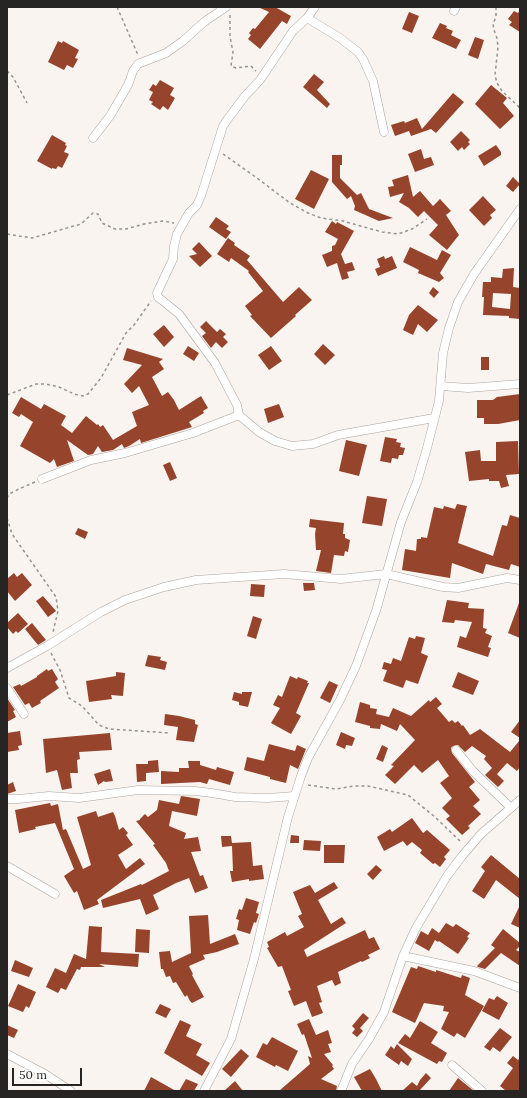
<!DOCTYPE html>
<style>
body{margin:0}
#map{position:relative;width:527px;height:1098px;overflow:hidden;background:#faf4f0;font-family:Lora,serif}
canvas{display:block}
.frame{position:absolute;inset:0;border:8px solid #272523;pointer-events:none}
.scale{position:absolute;left:12px;top:1068px;width:70px;height:18px;box-sizing:border-box;border:2px solid #272523;border-top:0;padding-left:5px;font-size:12px;line-height:14px;white-space:nowrap;color:#272523;-webkit-text-stroke:3px #fff;paint-order:stroke}
</style>
<div id="map">
<canvas width="527" height="1098"></canvas>
<div class="frame"></div>
<div class="scale">50 m</div>
</div>
<script>
const ctx = document.querySelector('canvas').getContext('2d');
ctx.lineJoin = 'round';
function fill(path, color) {
  ctx.fillStyle = color;
  ctx.fill(path, 'evenodd');
}
function toPath(rows) {
  const path = new Path2D();
  for (const r of rows) {
    path.moveTo(r[0], r[1]);
    for (let i = 2; i < r.length; i += 2) path.lineTo(r[i], r[i + 1]);
  }
  return path;
}
function strokePath(path, color, width, dash) {
  ctx.strokeStyle = color;
  ctx.lineWidth = width;
  ctx.lineCap = dash ? 'butt' : 'round';
  ctx.setLineDash(dash || []);
  ctx.stroke(path);
}
fill(toPath([
 [258,7,275,7,291,16,287,24,282,21,260,49,248,39,251,35,249,33,253,28,255,29,269,12],
 [520,10,520,32,509,25,512,22,508,19,514,11,518,13],
 [409,12,419,16,412,33,402,29],
 [440,23,447,26,446,28,453,31,451,35,461,40,456,49,432,38],
 [475,37,484,40,478,59,468,55],
 [58,41,62,43,63,41,79,50,75,58,78,59,73,68,67,65,64,70,48,62],
 [314,74,324,82,317,90,330,104,327,108,303,87],
 [160,80,174,88,170,95,175,98,168,110,163,106,160,110,151,104,153,102,149,100,153,92,149,90,153,84,156,86],
 [491,85,507,98,503,103,514,116,500,129,475,104],
 [453,93,464,102,436,133,431,129,411,136,409,131,395,136,391,125,404,121,405,123,417,118,422,129],
 [461,131,470,140,468,142,470,144,464,150,462,147,458,151,450,142],
 [52,135,66,143,65,145,67,146,64,152,69,154,62,168,58,166,56,169,52,168,52,169,37,161],
 [496,145,501,152,501,155,484,166,478,156],
 [421,149,424,159,431,157,434,165,415,172,408,154],
 [332,155,342,155,342,165,340,165,340,178,357,195,361,193,369,209,393,218,379,221,354,210,355,206,351,196,347,199,332,182],
 [311,170,329,179,314,209,295,199],
 [408,175,413,197,420,191,433,206,440,199,451,211,446,215,459,235,447,250,429,235,438,225,424,211,418,217,409,208,399,202,404,193,390,197,388,187,394,186,392,180],
 [513,177,520,184,513,192,506,186],
 [483,196,496,210,490,215,492,218,484,226,469,210],
 [216,217,229,226,226,229,231,232,226,239,209,227],
 [332,221,336,224,337,222,354,231,341,254,345,264,352,262,355,270,347,272,349,278,342,280,337,263,327,267,322,255,332,251,332,246,335,245,338,239,325,232],
 [228,238,235,243,234,245,250,256,247,260,283,302,299,287,312,300,295,315,296,316,271,338,250,316,252,315,245,306,263,291,248,272,249,271,231,258,229,262,217,254],
 [199,242,212,256,200,267,189,256,197,254,192,249],
 [410,247,437,260,442,250,451,255,440,273,444,278,439,282,418,273,419,270,403,262],
 [384,256,385,259,392,256,397,268,378,276,375,269,380,267,377,259],
 [514,268,513,287,520,288,520,319,509,318,509,316,483,315,484,297,482,297,483,282,491,282,491,277,502,278,503,269],
 [493,293,511,294,510,309,492,307],
 [433,287,439,292,434,298,429,293],
 [418,305,438,320,427,332,418,324,413,335,403,330,409,315],
 [206,321,217,332,220,329,226,334,223,337,228,342,222,348,216,342,211,348,202,336,206,333,200,327],
 [164,325,174,337,164,347,153,334],
 [323,344,335,355,325,365,314,354],
 [188,346,199,353,194,361,183,354],
 [271,346,282,361,269,370,258,355],
 [127,348,163,359,159,362,164,369,152,377,162,396,168,392,174,400,179,410,201,396,208,408,203,411,204,413,189,422,192,427,141,443,140,439,129,446,124,448,122,444,113,450,102,452,98,446,93,454,88,455,67,440,74,461,57,467,54,459,50,463,20,446,33,422,21,414,19,417,12,413,21,397,41,409,44,404,66,416,61,425,72,433,86,416,97,425,98,424,100,427,103,425,113,440,137,426,132,412,149,405,139,386,132,393,124,384,142,365,123,360],
 [481,357,489,357,489,370,481,370],
 [520,394,520,420,498,424,484,424,484,418,477,418,477,400,493,400,497,397],
 [279,404,284,417,268,423,264,409],
 [385,437,397,439,396,442,401,443,400,447,405,448,403,455,399,455,398,459,392,458,391,463,380,461],
 [346,440,367,445,359,476,339,471],
 [518,441,519,474,506,475,509,486,501,488,499,481,489,481,489,479,469,481,465,452,480,450,481,461,496,461,496,442],
 [170,462,177,478,170,481,163,465],
 [367,496,387,499,382,526,362,523],
 [457,504,467,506,458,543,493,556,502,525,507,526,510,515,520,518,520,567,511,564,509,570,486,564,483,574,452,563,450,578,402,570,405,549,416,551,417,539,421,539,421,537,427,538,434,507,443,509,444,506,455,509],
 [310,519,344,523,343,534,345,534,345,538,350,540,348,552,345,551,344,556,334,555,331,573,316,571,321,550,316,550,315,534,316,528,309,527],
 [78,528,88,532,85,539,75,534],
 [14,573,17,577,22,573,32,585,15,601,7,591,7,579],
 [303,583,314,583,315,590,304,591],
 [251,584,265,585,264,597,250,596],
 [43,596,56,611,48,617,36,601],
 [447,600,469,603,468,608,484,609,483,628,487,629,485,633,492,636,488,647,491,648,488,657,457,647,460,636,466,638,472,622,455,620,454,623,442,622],
 [519,603,520,603,520,638,508,633],
 [18,613,28,624,18,633,16,631,13,634,7,627,7,623],
 [253,616,262,619,256,639,247,636],
 [32,623,46,640,38,645,25,629],
 [416,636,425,638,421,653,428,656,418,684,406,680,403,688,383,681,387,670,382,669,384,662,391,664,393,658,401,661,409,637,415,639],
 [148,655,161,657,160,660,167,662,165,670,145,666],
 [47,669,48,671,52,669,58,679,55,682,59,688,40,701,41,703,32,708,29,703,25,705,13,687,20,684,21,686,37,677,37,676],
 [116,672,125,673,123,696,111,695,112,699,89,702,86,681,116,676],
 [458,672,479,681,473,695,452,687],
 [290,676,297,679,298,677,308,681,307,683,309,683,296,713,301,716,291,734,271,723,280,708,273,705,278,695,282,697],
 [329,681,338,685,330,703,320,698],
 [234,692,242,694,242,692,252,692,248,707,239,705,239,702,232,700],
 [436,697,442,704,437,708,449,722,452,720,455,723,458,721,462,726,463,725,470,735,480,729,510,752,520,740,520,767,517,771,507,763,497,774,504,781,498,787,485,775,492,768,484,759,486,756,472,746,465,752,458,745,453,746,451,748,452,753,475,782,469,787,480,800,473,806,481,814,468,826,470,828,462,835,446,819,450,816,442,808,452,798,440,783,449,776,438,760,422,773,414,765,395,784,385,775,394,766,391,765,415,740,400,724,397,731,381,724,380,729,370,728,370,726,355,722,360,702,370,705,370,708,377,709,376,714,389,717,393,708,411,716,429,700,430,702],
 [7,698,15,710,13,711,16,717,7,722],
 [165,714,179,716,195,720,195,724,198,725,194,742,176,740,178,727,164,725],
 [520,720,520,738,511,732],
 [20,731,22,745,18,746,19,750,7,752,7,733],
 [341,732,355,738,352,746,346,745,345,749,336,745],
 [110,733,112,750,79,752,80,759,77,760,78,773,70,773,72,788,62,790,57,770,46,773,43,739],
 [269,744,295,751,297,745,306,749,298,769,290,765,286,783,270,779,270,777,244,770,247,757,264,761],
 [382,745,388,748,383,762,376,759],
 [158,760,159,772,146,773,146,781,137,782,136,764,148,764,148,761],
 [188,761,200,761,200,765,216,770,217,767,234,772,230,785,209,779,207,784,200,782,161,784,161,771,179,772,179,768,189,768],
 [110,769,113,781,105,782,104,781,98,785,94,774],
 [13,782,16,791,7,794,7,785],
 [181,796,200,799,197,816,172,811,169,826,186,833,184,839,198,837,201,851,191,852,200,876,203,875,208,888,195,893,189,878,176,883,153,895,159,909,146,915,140,899,103,908,101,900,141,884,142,885,169,871,166,863,153,845,155,844,136,821,140,820,140,819,145,814,148,817,157,810,159,800,179,804],
 [50,803,51,806,58,804,63,830,66,829,83,869,91,865,77,817,96,811,98,817,113,812,115,816,119,830,123,827,128,833,126,835,133,845,118,855,126,869,140,858,145,864,97,900,99,904,84,910,77,891,74,893,64,876,74,869,55,823,35,827,36,829,19,833,15,810],
 [412,818,423,833,427,830,450,850,444,857,446,859,440,867,435,863,433,864,420,853,422,850,412,842,407,846,403,841,384,851,377,837,390,829,392,832],
 [291,835,299,836,299,843,290,843],
 [221,836,231,836,232,843,251,842,253,866,262,865,264,879,249,881,249,879,232,882,230,871,233,871,232,846,222,847],
 [304,840,321,841,320,851,303,850],
 [324,845,345,845,344,863,324,863],
 [491,855,520,879,520,899,496,880,484,899,472,891,485,871,481,867],
 [376,865,382,870,373,880,367,874],
 [334,882,338,888,318,900,331,924,342,917,346,923,304,950,307,957,365,930,369,939,374,937,380,949,368,955,370,958,362,962,361,961,338,972,341,983,335,986,332,980,317,986,322,1002,319,1003,323,1013,312,1017,306,1001,294,1006,288,991,291,990,282,966,278,967,267,948,269,947,267,942,285,932,287,936,304,927,298,916,302,914,293,892,310,885,315,893],
 [246,898,259,902,256,913,259,914,256,923,254,922,250,934,237,930,239,920,236,919,239,909,242,910],
 [520,905,520,928,511,924],
 [208,915,210,944,235,934,239,944,217,952,203,955,205,959,189,966,193,974,192,975,204,997,192,1003,190,1001,187,995,185,997,176,982,173,983,170,976,166,977,163,969,161,969,159,952,170,951,172,962,191,953,189,916],
 [446,923,453,927,456,924,470,933,467,937,469,938,458,954,439,941,438,942,435,940,429,951,415,943,421,931,428,935,432,928,439,933],
 [89,926,102,927,101,952,139,954,138,967,99,964,105,967,81,967,80,970,77,969,66,990,61,988,58,993,46,987,55,968,66,973,74,954,86,959],
 [136,929,150,930,149,953,135,952],
 [503,929,520,943,520,946,516,950,520,952,520,966,501,953,485,969,478,967,477,966,495,948,491,945],
 [15,960,33,968,29,977,11,971],
 [418,966,436,972,436,970,461,978,462,975,470,978,465,995,484,1006,465,1038,457,1033,454,1037,441,1029,449,1012,443,1011,444,1006,424,1003,415,1023,392,1012,411,967,417,969],
 [18,984,36,992,29,1008,26,1006,23,1012,8,1006],
 [497,996,508,1003,499,1020,482,1011,489,998,494,1000],
 [160,1004,171,1009,166,1018,155,1013],
 [363,1013,369,1018,360,1028,363,1031,357,1037,352,1033,355,1029,352,1026],
 [309,1019,316,1035,328,1030,332,1043,328,1044,331,1052,324,1054,333,1065,332,1066,334,1069,321,1079,337,1086,336,1091,279,1091,310,1064,308,1056,312,1058,304,1034,302,1035,297,1024],
 [180,1020,191,1025,186,1036,202,1044,196,1055,210,1063,202,1076,164,1053],
 [420,1021,438,1032,431,1043,447,1053,442,1062,439,1061,437,1064,398,1043,405,1034,410,1038],
 [7,1025,18,1030,14,1038,7,1035],
 [500,1028,512,1037,500,1052,493,1047,490,1051,484,1047],
 [272,1037,298,1051,288,1071,276,1065,275,1067,256,1057,263,1043,267,1045],
 [397,1044,412,1059,408,1066,401,1061,399,1065,385,1055,391,1046,394,1049],
 [241,1049,249,1056,231,1077,222,1069],
 [513,1056,518,1060,520,1058,520,1091,506,1091,500,1086,513,1068,507,1063],
 [370,1069,376,1079,382,1091,362,1091,354,1077],
 [426,1073,431,1078,420,1090,421,1091,402,1091,412,1082,417,1086,420,1080],
 [151,1077,176,1091,144,1091],
 [458,1078,474,1091,449,1091],
 [186,1079,198,1084,194,1091,179,1091],
 [235,1081,243,1091,224,1091]
]), '#96442b');
const street = toPath([
 [315,7,307,18,293,31,260,80,245,96,227,120,223,126,201,196,197,205,189,213,177,234,174,246,173,259,157,293,158,297,179,314,215,363,237,405,239,415,259,432,275,441,292,446,313,444,338,435,434,418],
 [454,11,456,7],
 [307,18,340,38,358,52,363,59,373,81,384,132],
 [93,138,110,116,128,85,133,71,138,64,166,53,183,41,204,22,226,7],
 [441,386,468,388,520,384],
 [42,479,91,460,125,453,193,433,239,415],
 [7,668,47,646,101,612,125,600,164,587,196,580,284,574,341,579,386,574,443,587,458,588,507,578,520,580],
 [7,688,24,714],
 [456,750,473,771,511,808],
 [7,799,18,799,49,796,79,798,138,790,195,791,212,793,235,797,268,798,294,796],
 [7,866,55,894],
 [403,956,474,971,520,988],
 [7,1054,45,1074,71,1091],
 [452,1065,482,1091],
 [204,1091,231,1039,254,959,288,817,301,776,308,758,340,700,356,666,376,611,401,522,417,482,427,448,439,401,443,353,449,328,458,302,474,274,520,209],
 [341,1091,352,1064,369,1039,384,1012,403,956,416,928,447,876,462,856,481,834,520,800]
]);
strokePath(street, '#aaa4a0', 9);
strokePath(toPath([
 [117,7,138,55],
 [496,7,496,17,493,24,494,30,497,38,498,47,495,75,497,83,502,91,520,108],
 [230,15,230,37,233,52,231,66,236,68,251,66,256,71],
 [7,71,13,77,27,103],
 [223,154,257,178,290,203,308,213,321,218,343,221,382,232,398,234,412,229,427,219],
 [7,234,32,238,81,224,93,213,98,214,102,223,115,229,126,229,144,224,163,221,174,223],
 [7,395,36,384,46,384,59,387,74,394,83,396,88,394,101,378,126,333,134,325,151,301],
 [7,498,9,494,19,489,35,482],
 [7,518,12,534,56,597,58,611,53,632],
 [51,653,60,670,69,698,82,706,99,725,109,729,170,733],
 [308,785,336,789,354,786,368,786,408,795,435,817,462,843]
]), '#979390', 1.5, [3, 3]);
strokePath(street, '#fff', 8);
</script>
